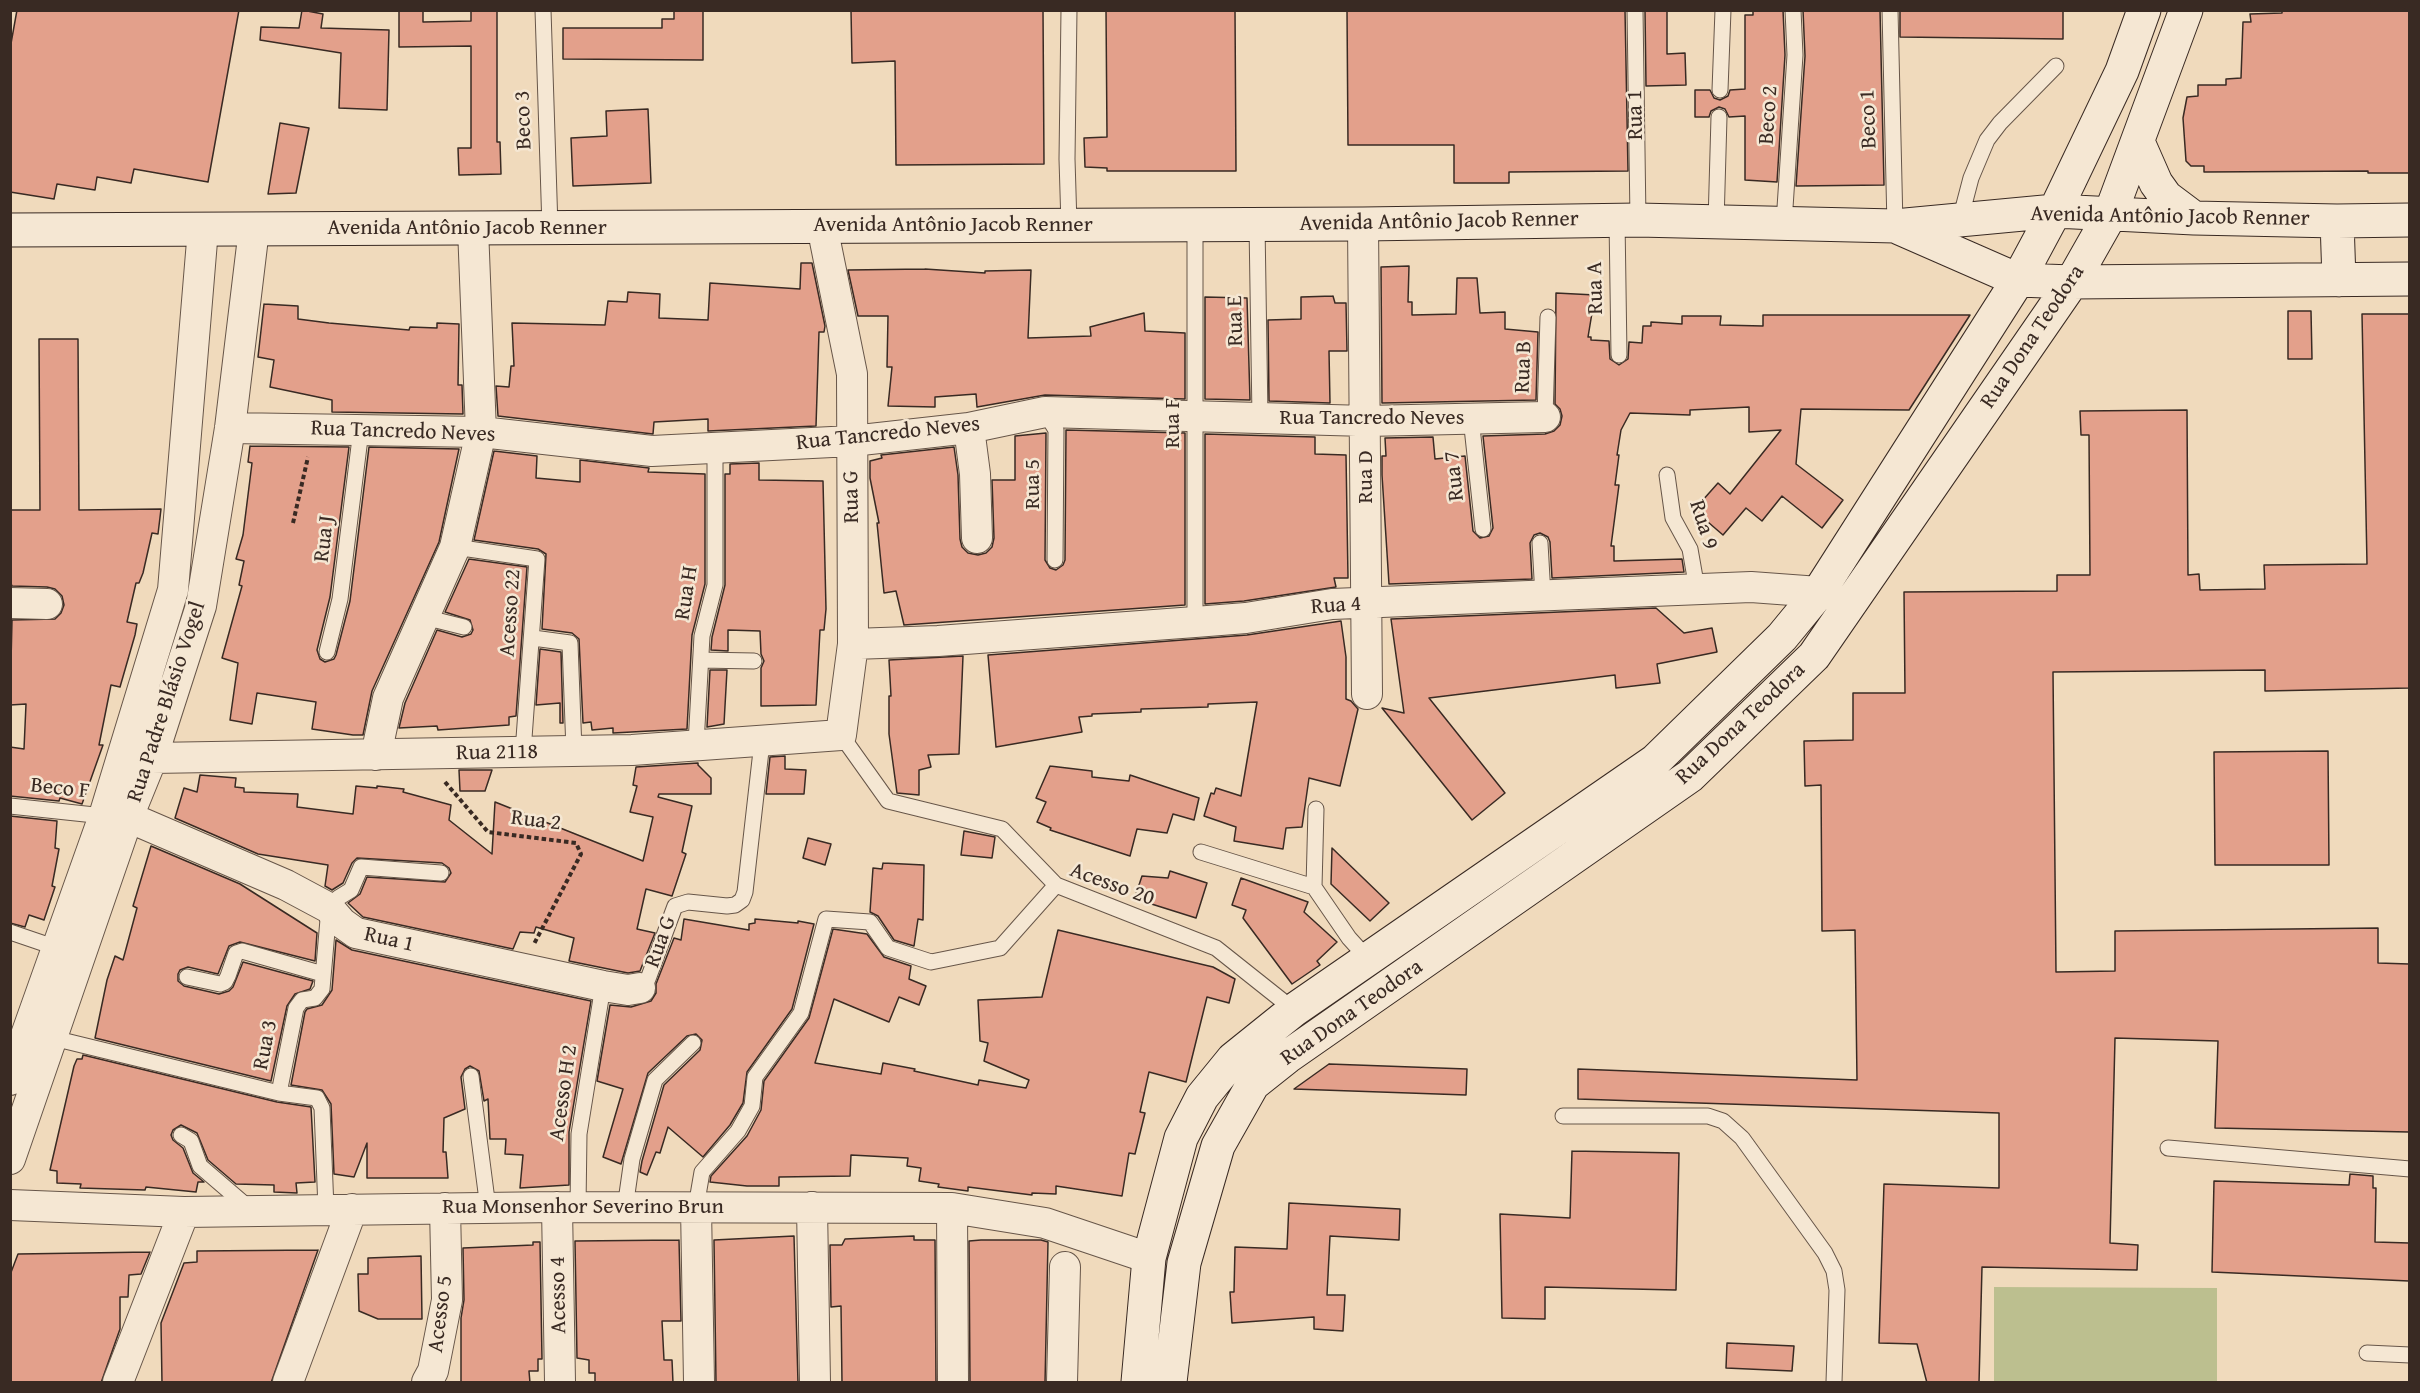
<!DOCTYPE html>
<meta charset="utf-8">
<style>
body{margin:0}
#map{position:relative;width:2420px;height:1393px;overflow:hidden;background:#f0dabc;font-family:"Gentium Book Plus",serif}
canvas{display:block}
.frame{position:absolute;inset:0;border:12px solid #392a23;pointer-events:none}
</style>
<div id="map">
<canvas width="2420" height="1393"></canvas>
<div class="frame"></div>
</div>
<script>
const ctx = document.querySelector('canvas').getContext('2d');
ctx.lineJoin = 'round';
function fill(path, color) {
  ctx.fillStyle = color;
  ctx.fill(path, 'evenodd');
}
function toPath(rows) {
  const path = new Path2D();
  for (const r of rows) {
    path.moveTo(r[0], r[1]);
    for (let i = 2; i < r.length; i += 2) path.lineTo(r[i], r[i + 1]);
  }
  return path;
}
function strokePath(path, color, width, dash) {
  ctx.strokeStyle = color;
  ctx.lineWidth = width;
  ctx.lineCap = dash ? 'butt' : 'round';
  ctx.setLineDash(dash || []);
  ctx.stroke(path);
}
function write(font, color, halo, rows, align = 'center') {
  ctx.font = font + ' "Gentium Book Plus",serif';
  ctx.lineWidth = 5;
  ctx.setLineDash([]);
  ctx.textBaseline = 'middle';
  ctx.strokeStyle = halo;
  ctx.fillStyle = color;
  for (const [text, x, y, turn = 0] of rows) {
    ctx.save();
    ctx.translate(x, y);
    ctx.rotate((+turn || 0) * Math.PI / 180);
    ctx.textAlign = isNaN(turn) ? turn : align;
    if (halo) ctx.strokeText(text, 0, 0);
    ctx.fillText(text, 0, 0);
    ctx.restore();
  }
}
fill(toPath([
 [1994,1287,2217,1288,2217,1382,1994,1382]
]), '#bcbf8f');
const building = toPath([
 [17,10,239,10,208,182,134,169,131,183,97,177,95,190,57,184,54,199,10,192,10,49,17,10],
 [302,10,323,14,321,28,389,30,387,110,339,108,341,53,260,40,261,27,299,28,302,10],
 [399,10,423,10,423,22,471,21,471,10,497,10,497,142,500,142,501,174,459,175,458,148,471,148,471,46,399,47,399,10],
 [674,10,703,10,703,60,563,59,563,28,662,28,662,19,674,19,674,10],
 [851,10,1043,10,1044,164,896,165,895,61,852,63,851,10],
 [1106,10,1235,10,1236,171,1107,171,1107,168,1085,167,1084,138,1107,137,1106,10],
 [1347,10,1625,10,1628,171,1509,172,1509,183,1454,183,1454,145,1348,145,1347,10],
 [1645,10,1667,10,1667,54,1685,53,1686,85,1646,86,1645,10],
 [1753,10,1783,10,1785,55,1777,182,1745,180,1745,116,1729,117,1725,109,1719,107,1711,111,1709,117,1695,117,1695,90,1710,90,1714,98,1720,100,1728,96,1730,90,1745,89,1745,15,1753,15,1753,10],
 [1803,10,1880,10,1884,185,1796,186,1805,56,1803,10],
 [1900,10,2063,10,2063,39,1900,37,1900,10],
 [2282,10,2409,10,2409,173,2368,173,2368,171,2204,172,2204,166,2191,166,2186,161,2183,118,2187,97,2198,96,2198,85,2226,85,2226,79,2241,78,2243,22,2251,22,2250,14,2282,13,2282,10],
 [648,109,651,183,573,186,571,138,607,136,606,111,648,109],
 [280,123,309,128,296,193,268,194,280,123],
 [801,263,812,263,825,326,824,332,819,332,816,426,708,431,708,419,654,422,653,434,498,416,496,386,509,387,511,366,514,366,512,323,605,325,608,301,627,302,628,292,660,294,659,318,708,320,710,283,800,289,801,263],
 [1409,266,1408,302,1412,302,1412,315,1456,314,1457,278,1477,278,1480,313,1505,312,1505,329,1538,332,1536,400,1382,403,1381,267,1409,266],
 [925,269,985,273,985,271,1031,270,1028,338,1091,336,1090,327,1144,313,1145,331,1185,333,1185,399,1045,395,977,407,976,394,935,397,935,407,888,406,892,367,887,367,888,316,858,316,848,270,925,269],
 [1556,293,1595,295,1588,337,1591,337,1591,340,1609,341,1610,359,1619,365,1628,359,1629,342,1642,343,1643,326,1651,326,1651,322,1682,324,1682,316,1721,316,1720,325,1763,326,1763,315,1970,315,1909,410,1801,409,1796,464,1843,500,1822,528,1782,496,1762,521,1746,508,1723,535,1694,510,1718,483,1730,494,1781,430,1749,432,1749,407,1690,410,1690,415,1630,413,1621,430,1617,455,1619,455,1615,485,1619,485,1611,546,1614,546,1614,561,1682,559,1684,572,1552,578,1550,542,1548,537,1540,533,1534,535,1530,543,1532,579,1389,584,1382,475,1382,456,1386,456,1385,438,1433,437,1435,459,1465,456,1473,531,1480,538,1489,536,1493,528,1483,436,1545,434,1554,431,1560,425,1562,416,1560,409,1555,404,1556,293],
 [1333,296,1335,303,1346,303,1347,351,1329,351,1330,403,1269,401,1268,320,1301,319,1301,297,1333,296],
 [1205,297,1247,298,1250,400,1205,399,1205,297],
 [264,304,298,306,298,319,329,323,409,330,410,327,437,328,437,323,459,324,458,385,462,385,463,414,332,412,332,400,270,387,274,360,258,357,264,304],
 [2288,311,2311,311,2312,359,2288,359,2288,311],
 [2362,314,2409,314,2409,688,2265,691,2265,670,2053,672,2056,972,2115,971,2115,931,2378,928,2378,963,2409,964,2409,1132,2215,1128,2218,1041,2115,1038,2110,1243,2138,1245,2137,1270,1982,1267,1979,1383,1927,1383,1917,1344,1879,1343,1884,1184,1999,1188,1999,1113,1578,1099,1578,1069,1857,1080,1855,930,1822,931,1821,785,1805,786,1804,741,1853,740,1853,693,1905,693,1904,592,2057,591,2057,575,2090,575,2089,435,2081,435,2080,411,2187,410,2188,575,2199,574,2200,590,2265,589,2264,565,2367,564,2362,314],
 [39,339,78,339,79,510,161,509,158,534,152,533,143,573,139,583,136,583,127,622,137,624,135,635,120,687,111,685,99,745,103,745,82,804,60,798,59,801,10,796,10,747,24,749,26,704,10,705,12,620,55,619,61,613,64,605,62,596,55,589,47,587,12,586,10,581,10,510,40,510,39,339],
 [1066,430,1185,433,1185,605,904,625,896,591,884,593,877,523,879,523,870,478,870,461,882,458,881,455,954,447,958,475,960,539,962,547,968,553,978,555,986,553,992,547,994,538,992,480,1015,480,1015,436,1046,433,1045,560,1050,568,1056,570,1063,565,1065,560,1066,430],
 [1205,434,1315,437,1315,454,1346,455,1348,578,1334,578,1336,587,1244,601,1205,604,1205,434],
 [250,446,349,447,330,597,317,650,320,659,325,662,334,659,336,655,350,601,369,447,459,449,439,542,372,691,363,735,353,735,312,729,316,702,257,693,252,724,230,720,238,663,222,658,242,586,239,585,244,561,236,559,243,535,252,463,248,462,250,446],
 [494,451,537,456,536,478,580,482,580,460,649,468,648,472,705,474,705,584,692,635,687,729,613,733,613,728,592,730,591,722,583,723,579,639,572,633,542,629,546,554,538,549,474,540,494,451],
 [759,463,759,480,823,481,826,609,824,630,820,630,816,705,761,706,761,668,764,661,761,654,760,631,728,630,728,651,711,650,712,637,725,585,725,474,730,474,730,464,759,463],
 [469,559,527,567,516,716,509,717,509,725,438,730,437,726,399,728,405,703,437,630,462,637,471,634,473,630,470,620,445,612,469,559],
 [1656,608,1684,633,1712,628,1717,652,1657,664,1660,683,1616,688,1615,675,1429,698,1505,793,1472,820,1382,708,1404,713,1391,619,1656,608],
 [1341,621,1346,657,1346,699,1351,701,1358,709,1340,786,1309,778,1302,827,1286,828,1283,849,1234,841,1236,827,1204,816,1211,793,1214,794,1216,788,1241,796,1257,702,1208,704,1208,707,1141,709,1141,712,1092,714,1092,716,1079,717,1082,732,996,747,988,655,1247,635,1341,621],
 [540,649,561,652,563,723,560,723,560,703,536,705,540,649],
 [963,656,959,754,928,755,931,767,919,770,919,795,897,793,889,734,889,696,891,696,889,660,963,656],
 [710,670,727,670,724,724,707,727,710,670],
 [2328,751,2329,865,2215,865,2214,752,2328,751],
 [785,756,785,769,806,770,804,794,766,794,770,757,785,756],
 [698,763,698,765,711,778,711,794,659,794,658,797,692,806,682,852,686,854,672,896,646,889,637,929,655,933,640,971,628,973,569,961,574,938,536,927,534,933,520,932,513,949,363,917,348,903,360,894,367,877,445,882,451,873,449,868,442,863,357,858,352,863,343,883,332,890,325,886,328,865,258,854,175,818,184,788,197,792,200,775,236,778,235,787,244,788,244,792,298,794,297,807,353,814,356,786,377,788,377,786,404,789,403,792,451,805,449,820,492,854,495,802,643,861,653,817,630,812,637,786,633,785,636,767,698,763],
 [1050,766,1092,771,1092,777,1129,781,1130,775,1199,798,1194,820,1173,814,1167,833,1137,829,1130,856,1050,830,1051,828,1037,822,1046,802,1036,798,1050,766],
 [459,770,492,770,485,791,460,791,459,770],
 [10,816,57,821,55,848,59,849,52,886,55,887,44,920,29,915,25,927,10,923,10,816],
 [964,831,995,837,992,858,961,855,964,831],
 [808,838,831,844,825,865,803,858,808,838],
 [151,846,240,884,317,933,315,961,240,942,229,946,218,974,188,967,180,970,178,974,178,981,184,986,219,994,229,991,233,987,243,962,313,981,310,989,295,994,287,1006,271,1081,95,1038,107,980,115,956,123,960,137,908,133,906,151,846],
 [1332,848,1389,903,1370,921,1331,884,1332,848],
 [883,863,924,865,923,920,918,919,914,946,894,940,878,916,870,912,873,868,882,869,883,863],
 [1170,871,1207,883,1196,918,1142,901,1144,896,1136,894,1142,876,1168,878,1170,871],
 [1241,878,1308,902,1304,912,1337,942,1317,961,1320,965,1292,984,1243,918,1246,910,1232,905,1241,878],
 [684,919,749,930,749,924,755,923,755,919,798,923,798,921,814,924,792,1009,747,1072,743,1103,730,1125,703,1157,668,1127,660,1153,656,1152,647,1175,640,1172,642,1161,664,1085,700,1050,702,1040,696,1034,687,1036,648,1073,621,1164,603,1157,623,1089,597,1081,610,1005,631,1007,651,1001,656,993,656,984,674,938,681,940,684,919],
 [833,929,867,934,884,957,911,966,909,979,926,986,919,1005,899,997,889,1022,834,999,815,1063,881,1074,883,1063,915,1069,914,1071,978,1085,979,1080,1026,1088,1029,1080,984,1061,988,1043,980,1041,978,1000,1042,997,1058,930,1213,967,1235,979,1229,1003,1207,997,1186,1082,1149,1072,1140,1112,1145,1113,1135,1154,1129,1153,1122,1196,1056,1186,1056,1194,1032,1193,1032,1195,968,1187,968,1191,938,1187,939,1184,919,1181,921,1168,907,1166,908,1158,851,1155,850,1176,779,1177,779,1186,747,1186,710,1182,711,1176,747,1136,761,1110,764,1081,809,1018,833,929],
 [336,940,352,950,591,1001,569,1132,569,1185,520,1188,523,1155,505,1154,506,1139,490,1139,488,1099,484,1101,479,1071,470,1066,465,1069,461,1077,465,1109,444,1118,443,1152,446,1152,448,1178,367,1178,367,1143,354,1177,334,1174,331,1104,322,1090,291,1085,305,1012,307,1009,322,1005,332,990,336,940],
 [83,1055,277,1102,311,1107,315,1182,296,1183,297,1193,274,1192,274,1185,236,1184,208,1160,197,1133,181,1125,173,1130,171,1135,173,1140,183,1148,193,1173,204,1182,198,1182,196,1192,146,1187,145,1190,80,1188,81,1184,57,1183,57,1171,50,1170,74,1066,77,1059,82,1059,83,1055],
 [1329,1064,1467,1069,1466,1095,1294,1089,1329,1064],
 [1572,1151,1679,1153,1676,1290,1545,1287,1545,1319,1502,1318,1500,1214,1570,1218,1572,1151],
 [2350,1174,2373,1176,2373,1188,2376,1188,2375,1242,2409,1243,2409,1281,2212,1272,2214,1181,2349,1185,2350,1174],
 [1289,1203,1400,1209,1399,1240,1330,1236,1327,1295,1345,1295,1343,1331,1314,1329,1314,1317,1232,1323,1230,1292,1234,1292,1235,1247,1287,1249,1289,1203],
 [794,1236,798,1383,716,1383,714,1240,794,1236],
 [914,1236,914,1240,935,1240,936,1383,842,1383,841,1306,831,1307,830,1245,842,1245,845,1239,914,1236],
 [679,1240,681,1321,662,1321,664,1360,672,1360,673,1383,595,1383,595,1373,589,1373,589,1360,577,1358,575,1241,679,1240],
 [981,1240,1041,1240,1048,1242,1045,1383,970,1383,969,1241,981,1240],
 [533,1242,540,1242,542,1359,538,1359,538,1371,529,1371,530,1383,461,1383,461,1318,464,1300,463,1248,533,1245,533,1242],
 [318,1250,271,1383,162,1383,161,1323,184,1263,197,1262,197,1251,318,1250],
 [150,1252,141,1274,129,1275,128,1297,120,1297,120,1329,101,1383,10,1383,10,1275,18,1254,150,1252],
 [421,1256,422,1319,378,1319,359,1311,358,1274,368,1274,368,1258,421,1256],
 [1727,1343,1794,1346,1792,1371,1726,1368,1727,1343]
]);
fill(building, '#e3a08b');
strokePath(building, '#392a23', 1.5);
const lane = toPath([
 [543,10,550,228],
 [1069,10,1067,159,1069,225],
 [1635,10,1638,220],
 [1890,10,1895,226],
 [1720,90,1723,10],
 [1617,220,1619,355],
 [1960,220,1971,178,1987,140,2000,123,2056,66],
 [1716,223,1719,117],
 [1784,223,1795,55,1793,10],
 [1195,224,1195,622],
 [1257,224,1260,418],
 [1045,412,1056,430,1055,560],
 [1545,417,1548,317],
 [1471,418,1483,529],
 [1667,475,1673,518,1690,549,1697,589],
 [1540,543,1543,596],
 [455,547,537,559,523,752],
 [424,617,464,627],
 [533,638,570,643,574,751],
 [327,652,340,599,361,430],
 [701,660,754,661],
 [841,735,888,801,1002,829,1056,885,1216,948,1294,1010],
 [696,744,702,636,715,585,715,448],
 [10,806,104,816],
 [1316,809,1314,887,1349,938,1368,959],
 [1201,852,1314,887],
 [10,932,57,948],
 [187,977,220,984,225,982,228,976,236,953,242,951,323,974],
 [640,988,648,979,675,906,688,902,727,906,735,905,742,900,745,892,762,742],
 [53,1038,279,1093,317,1098,322,1108,326,1209],
 [471,1076,488,1208],
 [279,1093,296,1008,302,1000,315,998,322,989,329,908,338,898,351,890,361,867,441,873],
 [1563,1116,1708,1116,1723,1121,1742,1138,1825,1253,1834,1271,1837,1290,1834,1382],
 [181,1135,191,1141,200,1166,250,1209],
 [2168,1148,2410,1169],
 [578,1207,579,1134,603,986],
 [696,1207,702,1172,738,1131,752,1106,755,1077,801,1013,826,919,870,922,888,948,931,962,1000,948,1056,885],
 [625,1208,632,1159,655,1080,693,1043],
 [2367,1353,2410,1355]
]);
const street = toPath([
 [1363,224,1367,694],
 [230,428,481,432,652,451,852,441,969,428,1045,412,1366,421,1545,417],
 [969,428,975,474,977,538],
 [10,603,47,604],
 [853,644,938,641,1195,622,1246,618,1332,604,1751,587,1819,592],
 [376,755,388,698,455,547,481,432,473,228],
 [152,758,632,750,841,735,853,644,852,374,822,226],
 [128,817,286,885,329,908,342,923,356,933,603,986,628,990,640,988],
 [10,1080,104,816,173,590,203,229],
 [10,1159,128,817,152,758,201,606,230,428,254,229],
 [10,1205,184,1212,557,1207,952,1208,1045,1223,1149,1258],
 [557,1207,560,1382],
 [696,1207,699,1382],
 [812,1207,815,1382],
 [952,1208,953,1382],
 [118,1382,184,1212],
 [288,1382,352,1209],
 [427,1382,433,1371,447,1300,445,1208],
 [1062,1382,1065,1267]
]);
const secondary = toPath([
 [2138,142,2156,183,2166,197,2194,218],
 [2337,221,2339,280],
 [1897,227,2018,280,2072,282,2410,279],
 [10,230,1363,224,1638,220,1895,226,2055,211,2194,218,2337,221,2410,220],
 [1138,1382,1149,1258,1181,1138,1202,1097,1233,1059,1294,1010,1655,761,1782,637,1819,592,2018,280,2055,211,2122,71,2144,10],
 [1170,1382,1184,1263,1218,1146,1253,1084,1287,1057,1690,776,1814,656,2072,282,2110,215,2186,10]
]);
strokePath(lane, '#675649', 17);
strokePath(street, '#675649', 32);
strokePath(secondary, '#392a23', 35);
strokePath(toPath([
 [293,523,308,457],
 [445,782,488,832,576,843,581,854,534,944]
]), '#392a23', 4, [4.5, 3]);
strokePath(lane, '#f5e7d3', 15);
strokePath(street, '#f5e7d3', 30);
strokePath(secondary, '#f5e7d3', 33);
write('22px', '#392a23', '#f5e7d3', [
 ["Rua 1",1636,115,-91],
 ["Beco 2",1769,115,-86],
 ["Beco 1",1869,119,-92],
 ["Beco 3",524,120,-92],
 ["Avenida Antônio Jacob Renner",2170,217,1],
 ["Avenida Antônio Jacob Renner",1439,222,-1],
 ["Avenida Antônio Jacob Renner",953,225],
 ["Avenida Antônio Jacob Renner",467,228],
 ["Rua A",1596,288,-91],
 ["Rua E",1236,321,-91],
 ["Rua Dona Teodora",2033,337,-56],
 ["Rua B",1524,367,-88],
 ["Rua Tancredo Neves",1372,418],
 ["Rua F",1173,423,-90],
 ["Rua Tancredo Neves",403,432,2],
 ["Rua Tancredo Neves",888,434,-6],
 ["Rua 7",1455,476,-96],
 ["Rua D",1366,477,-90],
 ["Rua 5",1033,484,-90],
 ["Rua G",852,497,-91],
 ["Rua 9",1703,525,72],
 ["Rua J",325,539,-83],
 ["Rua H",687,593,-81],
 ["Rua 4",1336,606,-4],
 ["Acesso 22",511,613,-86],
 ["Rua Padre Blásio Vogel",167,702,-72],
 ["Rua Dona Teodora",1741,724,-43],
 ["Rua 2118",497,753,-1],
 ["Beco F",60,789,6],
 ["Rua 2",536,821,7],
 ["Acesso 20",1112,885,20],
 ["Rua 1",389,940,13],
 ["Rua G",661,942,-70],
 ["Rua Dona Teodora",1352,1013,-35],
 ["Rua 3",266,1045,-79],
 ["Acesso H 2",564,1093,-82],
 ["Rua Monsenhor Severino Brun",583,1207],
 ["Acesso 4",559,1295,-91],
 ["Acesso 5",441,1314,-83]
]);
</script>
